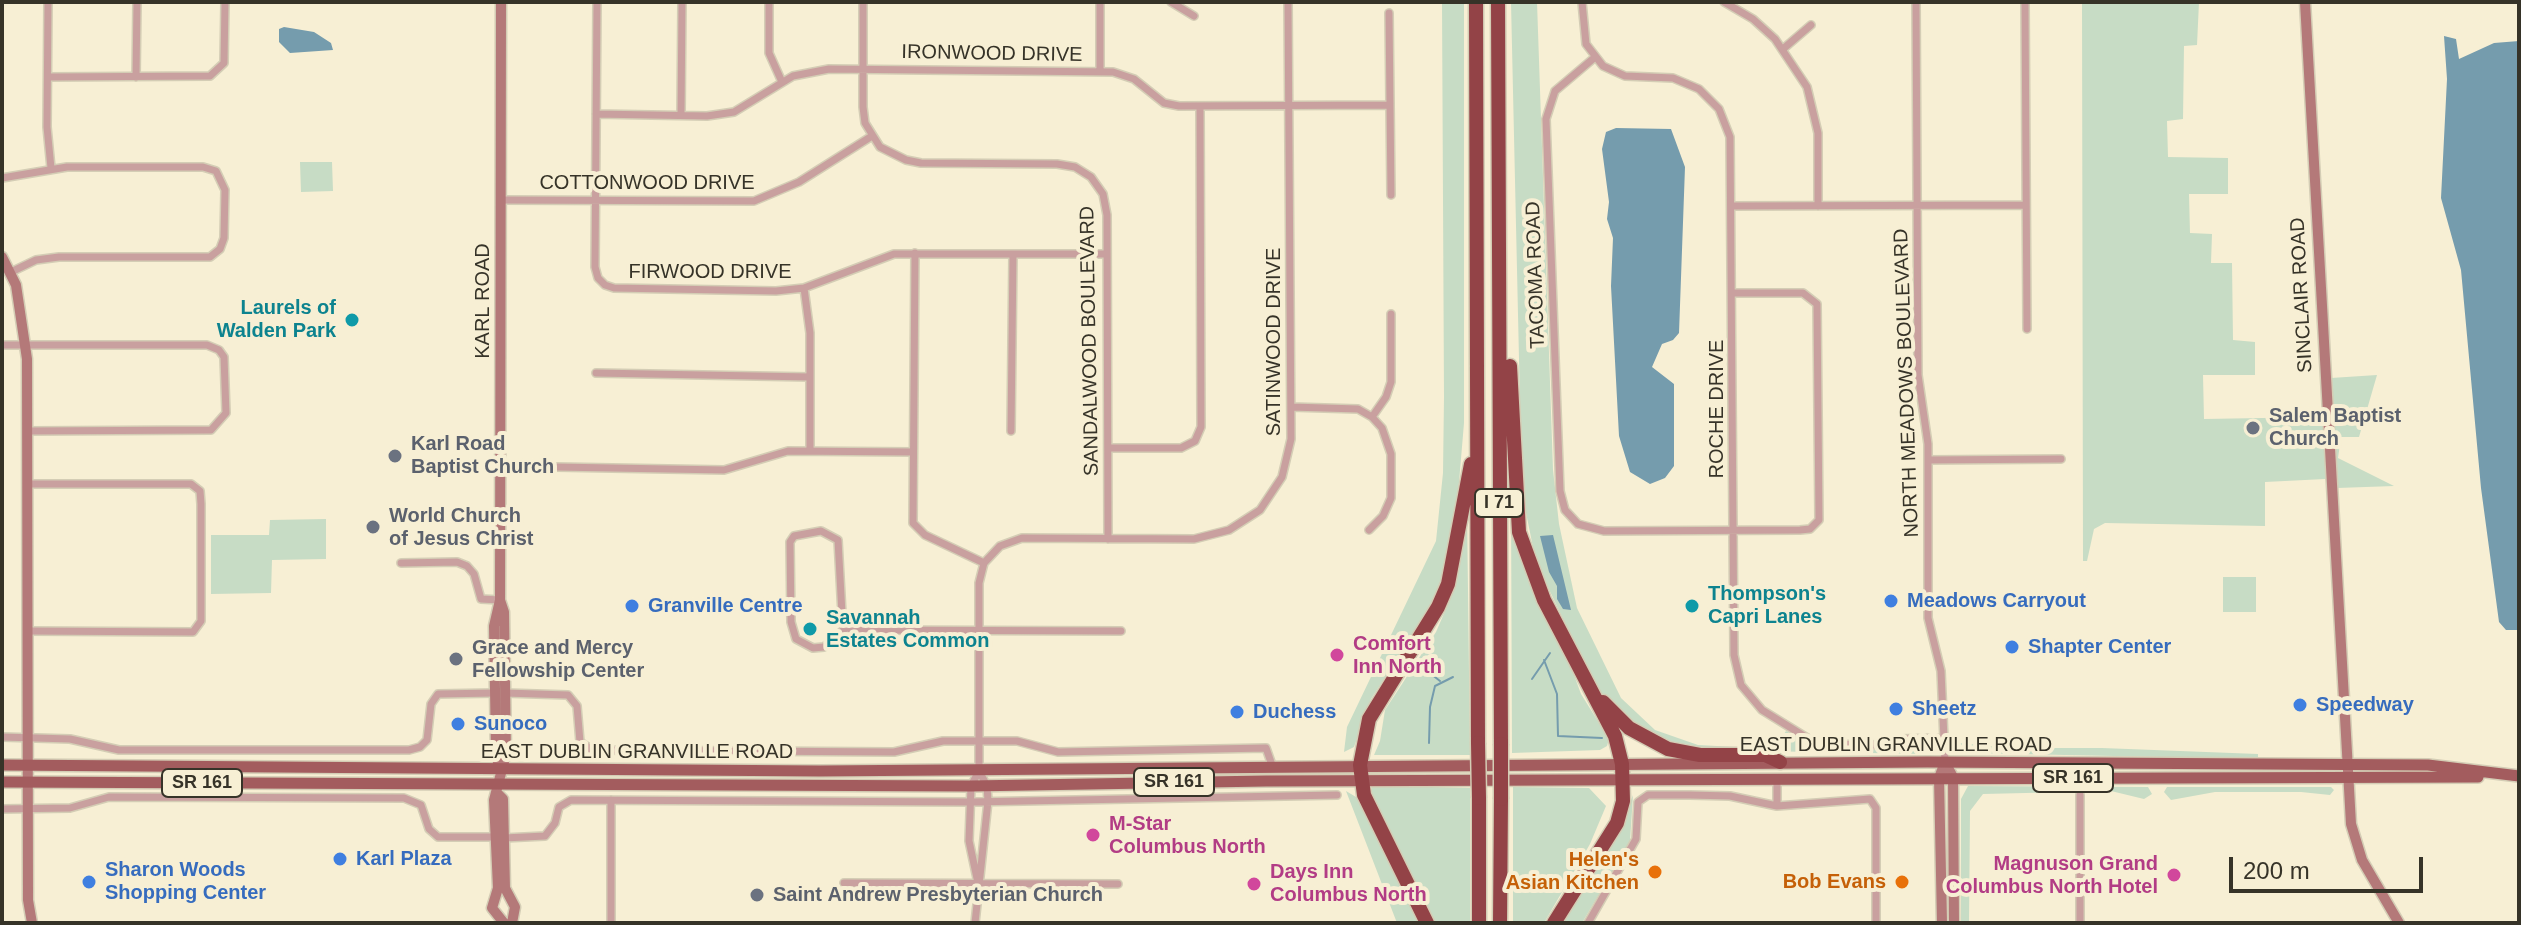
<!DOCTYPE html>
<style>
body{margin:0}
#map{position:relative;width:2521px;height:925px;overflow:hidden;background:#f7efd4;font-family:Arial,sans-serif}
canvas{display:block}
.frame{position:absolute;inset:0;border:4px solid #363328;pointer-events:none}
.scale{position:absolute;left:2229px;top:857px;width:194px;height:36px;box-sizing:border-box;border:4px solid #363328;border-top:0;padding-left:10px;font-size:24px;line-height:28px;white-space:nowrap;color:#363328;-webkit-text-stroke:6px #f7efd4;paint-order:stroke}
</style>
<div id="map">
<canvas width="2521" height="925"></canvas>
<div class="frame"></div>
<div class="scale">200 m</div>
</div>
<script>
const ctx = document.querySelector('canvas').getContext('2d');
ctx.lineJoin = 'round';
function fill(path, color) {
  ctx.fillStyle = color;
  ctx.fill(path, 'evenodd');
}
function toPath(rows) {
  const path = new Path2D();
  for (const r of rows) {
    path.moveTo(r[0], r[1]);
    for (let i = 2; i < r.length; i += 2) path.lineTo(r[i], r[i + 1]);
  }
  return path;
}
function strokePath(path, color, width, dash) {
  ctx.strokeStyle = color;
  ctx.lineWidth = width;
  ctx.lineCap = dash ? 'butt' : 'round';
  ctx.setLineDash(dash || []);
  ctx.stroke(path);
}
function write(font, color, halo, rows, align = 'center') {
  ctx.font = font + ' Arial,sans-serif';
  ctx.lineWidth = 8;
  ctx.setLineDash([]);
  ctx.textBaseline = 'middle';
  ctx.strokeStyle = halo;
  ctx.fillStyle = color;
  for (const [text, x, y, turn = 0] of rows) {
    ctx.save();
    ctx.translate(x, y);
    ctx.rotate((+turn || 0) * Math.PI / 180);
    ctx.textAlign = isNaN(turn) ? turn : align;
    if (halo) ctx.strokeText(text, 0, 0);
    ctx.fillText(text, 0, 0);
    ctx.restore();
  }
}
fill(toPath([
 [1442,2,1464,2,1464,423,1457,506,1447,568,1433,604,1371,699,1354,747,1344,752,1347,727,1436,541,1443,473,1444,397],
 [1511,2,1537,2,1553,470,1559,524,1577,608,1621,698,1655,730,1698,745,1774,749,1786,731,1818,748,1879,748,1900,743,1927,743,1926,754,1703,750,1668,744,1637,728,1605,699,1592,680,1536,562,1522,493],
 [2082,2,2199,2,2197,45,2184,46,2183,119,2167,121,2168,157,2228,158,2228,194,2189,194,2190,233,2212,234,2211,263,2232,263,2233,340,2255,342,2255,375,2203,375,2204,419,2320,417,2331,410,2331,378,2377,375,2359,437,2341,437,2338,458,2394,486,2337,488,2325,479,2265,482,2265,526,2105,523,2094,529,2087,561,2083,561],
 [300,162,332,162,333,191,301,192],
 [1511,502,1581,694,1609,739,1607,746,1600,750,1512,753],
 [1467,507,1470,755,1374,755,1380,741,1385,710,1436,632,1452,595],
 [326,519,326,559,272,560,271,593,211,594,211,535,269,535,270,520],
 [2223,577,2256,577,2256,612,2223,612],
 [1960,743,2008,748,2102,748,2258,754,2258,757,2162,757,1968,753],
 [1396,786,1470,788,1470,923,1431,923,1370,797,1372,787],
 [1968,786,2148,787,2152,794,2144,799,2111,791,1983,794,1970,811,1969,923,1961,923,1961,799],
 [1513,787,1589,788,1606,806,1590,844,1544,923,1513,923],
 [2167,787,2331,787,2334,790,2330,795,2301,792,2215,792,2171,800,2164,792],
 [1346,791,1361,800,1420,923,1397,923],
 [1633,795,1630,842,1582,923,1562,923,1619,831]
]), '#c7dcc5');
fill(toPath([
 [284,27,314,32,331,43,333,50,290,53,279,42,279,29],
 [2444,36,2456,39,2459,59,2494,43,2519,41,2518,630,2506,630,2499,622,2481,488,2461,270,2441,198,2447,79],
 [1616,128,1671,129,1685,167,1679,333,1673,340,1662,344,1652,367,1674,384,1674,466,1665,478,1650,484,1630,472,1619,436,1611,286,1613,238,1607,219,1609,202,1602,149,1606,132],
 [1553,535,1571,610,1563,609,1557,599,1557,586,1549,572,1540,536]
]), '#759cad');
strokePath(toPath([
 [1544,660,1557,694,1558,736,1602,738],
 [1426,670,1440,681],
 [1532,679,1550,653],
 [1429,743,1430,707,1435,686,1453,677]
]), '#759cad', 2);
const street = toPath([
 [48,2,47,127,51,168],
 [597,2,595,267,598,278,605,285,614,288,776,291,804,288,894,254,1107,254],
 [769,2,769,53,782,82],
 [863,2,863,107,865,123,880,147,906,160,921,163,1057,164,1075,167,1091,177,1103,194,1107,215,1108,539],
 [1100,2,1100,72],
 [1171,2,1194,16],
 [1582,2,1586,44,1603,66,1625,76,1673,78,1699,89,1719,109,1730,137,1734,655,1741,685,1762,710,1817,744,1879,745,1900,739,1943,738],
 [1724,2,1753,19,1775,39,1807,87,1818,133,1818,206],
 [1916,2,1918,375,1928,444,1928,618,1941,671,1945,762],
 [2025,2,2027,329],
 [1389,13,1391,195],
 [1783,49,1811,25],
 [1594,58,1555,91,1546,119,1560,491,1565,510,1578,524,1604,531,1800,530,1810,529,1819,520,1817,304,1803,293,1732,293],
 [48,77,210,76,224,63,225,2],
 [136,77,137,2],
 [596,114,707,116,734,112,793,76,829,69,1113,72,1134,79,1164,103,1179,106,1390,105],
 [681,115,682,2],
 [2,178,67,167,203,167,216,171,225,190,224,238,220,249,210,257,59,257,36,260,11,272],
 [501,200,754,201,799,182,872,136],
 [1732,206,2026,205],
 [915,253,913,523,925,535,984,563],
 [804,288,810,333,810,451],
 [2,345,207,345,219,350,224,357,226,413,211,430,28,431],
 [596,373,810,377],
 [1291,407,1358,409,1372,417,1382,428,1391,454,1391,498,1383,516,1369,530],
 [1372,417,1386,397,1391,382,1391,314],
 [1011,431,1013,254],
 [1108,448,1181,448,1195,441,1201,427,1200,106],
 [1928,460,2061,459],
 [500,466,724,470,788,451,913,452],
 [27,484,191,484,200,491,201,504,201,621,193,632,28,631],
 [401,563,457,562,467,566,474,574,481,599,500,600],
 [847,627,824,647,813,648,796,639,791,622,790,542,794,536,821,531,838,540,842,614,844,623,851,630,1121,631],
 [505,693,568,695,577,706,580,742,592,750,894,752,943,741,1017,741,1058,752,1266,748,1272,765],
 [2,737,70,739,119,750,409,750,420,747,427,740,431,704,438,694,495,693],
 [611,800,611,923],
 [1777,806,1777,779],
 [2,809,70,808,109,797,404,798,421,805,429,829,438,837,495,837],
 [504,838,545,836,555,823,559,807,571,800,971,802,1337,795],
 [844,883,1118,884],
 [978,883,969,841,971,786,979,771,979,583,984,563,1000,546,1022,538,1194,539,1229,530,1260,510,1282,477,1291,439,1288,2],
 [975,923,988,801,987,786,979,771],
 [1588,923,1636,839,1638,802,1648,795,1690,795,1730,796,1777,806,1870,799,1876,808,1876,923],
 [2080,923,2080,795]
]);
const secondary = toPath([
 [501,2,500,600,504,612,506,754,494,800,498,888,492,908,504,923],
 [2305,2,2351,824,2362,860,2399,923],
 [2,257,16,285,27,359,28,900,32,923],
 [1945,762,1953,777,1954,923],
 [499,768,496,752,494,626,500,600],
 [498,794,503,799,505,888,515,907,512,923],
 [1942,923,1939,778,1945,762]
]);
const primary = toPath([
 [2,765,820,771,1927,762,2428,765,2519,776],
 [2,782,971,786,1266,781,2478,777]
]);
const highway = toPath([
 [1476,2,1478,743],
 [1498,2,1501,744],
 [1510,366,1519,532,1544,600,1615,736,1622,764,1623,801,1617,823,1554,923],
 [1603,702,1629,728,1668,749,1700,755,1765,755,1780,762],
 [1479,798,1479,923],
 [1427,923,1364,795,1360,765,1369,719,1438,607,1448,584,1471,464],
 [1500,923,1501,799]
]);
strokePath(street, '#d4cdb5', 10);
strokePath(secondary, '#d4cdb5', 13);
strokePath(primary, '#d4cdb5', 14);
strokePath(highway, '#d4cdb5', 17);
strokePath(street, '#c9a09f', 7);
strokePath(secondary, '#b47979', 10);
strokePath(primary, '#a35c5e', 11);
strokePath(highway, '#934347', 14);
const highwayBridge = toPath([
 [1478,743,1479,798],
 [1501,744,1501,799]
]);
strokePath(highwayBridge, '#d4cdb5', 17, []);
strokePath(highwayBridge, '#934347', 14);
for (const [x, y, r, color] of [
 [352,320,8,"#0f9aa8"],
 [2253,428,8,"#6b7280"],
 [395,456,8,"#6b7280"],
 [373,527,8,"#6b7280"],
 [1891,601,8,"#3f7fe0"],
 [632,606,8,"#3f7fe0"],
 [1692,606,8,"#0f9aa8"],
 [810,629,8,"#0f9aa8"],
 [2012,647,8,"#3f7fe0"],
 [1337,655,8,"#d1479c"],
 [456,659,8,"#6b7280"],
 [2300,705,8,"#3f7fe0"],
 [1896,709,8,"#3f7fe0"],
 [1237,712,8,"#3f7fe0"],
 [458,724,8,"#3f7fe0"],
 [1093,835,8,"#d1479c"],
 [340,859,8,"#3f7fe0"],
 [1655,872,8,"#e8710a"],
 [2174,875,8,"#d1479c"],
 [89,882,8,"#3f7fe0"],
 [1902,882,8,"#e8710a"],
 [1254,884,8,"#d1479c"],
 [757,895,8,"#6b7280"]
]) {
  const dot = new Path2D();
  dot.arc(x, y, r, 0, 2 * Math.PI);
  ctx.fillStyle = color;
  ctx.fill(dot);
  strokePath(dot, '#f7efd4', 3);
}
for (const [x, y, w] of [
 [1499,503,48],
 [2073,778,80],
 [1174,782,80],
 [202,783,80]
]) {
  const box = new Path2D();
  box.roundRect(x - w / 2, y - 14, w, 28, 6);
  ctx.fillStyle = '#f7efd4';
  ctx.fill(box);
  strokePath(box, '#363328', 2);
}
write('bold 18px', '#363328', null, [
 ["I 71",1499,503],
 ["SR 161",2073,778],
 ["SR 161",1174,782],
 ["SR 161",202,783]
]);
write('20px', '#363328', '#f7efd4', [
 ["IRONWOOD DRIVE",992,54,1],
 ["COTTONWOOD DRIVE",647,183],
 ["FIRWOOD DRIVE",710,272],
 ["TACOMA ROAD",1536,275,-92],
 ["SINCLAIR ROAD",2302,295,-93],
 ["KARL ROAD",483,301,-90],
 ["SANDALWOOD BOULEVARD",1090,341,-91],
 ["SATINWOOD DRIVE",1274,342,-90],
 ["NORTH MEADOWS BOULEVARD",1907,383,-92],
 ["ROCHE DRIVE",1717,409,-90],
 ["EAST DUBLIN GRANVILLE ROAD",1896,745],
 ["EAST DUBLIN GRANVILLE ROAD",637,752]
]);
write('bold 20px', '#0d838f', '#f7efd4', [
 ["Laurels of",336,308,"right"],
 ["Walden Park",336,331,"right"],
 ["Thompson's",1708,594],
 ["Capri Lanes",1708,617],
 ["Savannah",826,618],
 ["Estates Common",826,641]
], 'left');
write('bold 20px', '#5b616d', '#f7efd4', [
 ["Salem Baptist",2269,416],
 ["Church",2269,439],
 ["Karl Road",411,444],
 ["Baptist Church",411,467],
 ["World Church",389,516],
 ["of Jesus Christ",389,539],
 ["Grace and Mercy",472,648],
 ["Fellowship Center",472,671],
 ["Saint Andrew Presbyterian Church",773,895]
], 'left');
write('bold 20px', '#366cbe', '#f7efd4', [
 ["Meadows Carryout",1907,601],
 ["Granville Centre",648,606],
 ["Shapter Center",2028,647],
 ["Speedway",2316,705],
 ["Sheetz",1912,709],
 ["Duchess",1253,712],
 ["Sunoco",474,724],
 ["Karl Plaza",356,859],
 ["Sharon Woods",105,870],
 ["Shopping Center",105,893]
], 'left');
write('bold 20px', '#b23c85', '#f7efd4', [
 ["Comfort",1353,644],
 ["Inn North",1353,667],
 ["M-Star",1109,824],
 ["Columbus North",1109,847],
 ["Magnuson Grand",2158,864,"right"],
 ["Columbus North Hotel",2158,887,"right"],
 ["Days Inn",1270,872],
 ["Columbus North",1270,895]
], 'left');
write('bold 20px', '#c56008', '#f7efd4', [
 ["Helen's",1639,860],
 ["Asian Kitchen",1639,883],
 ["Bob Evans",1886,882]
], 'right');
</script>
